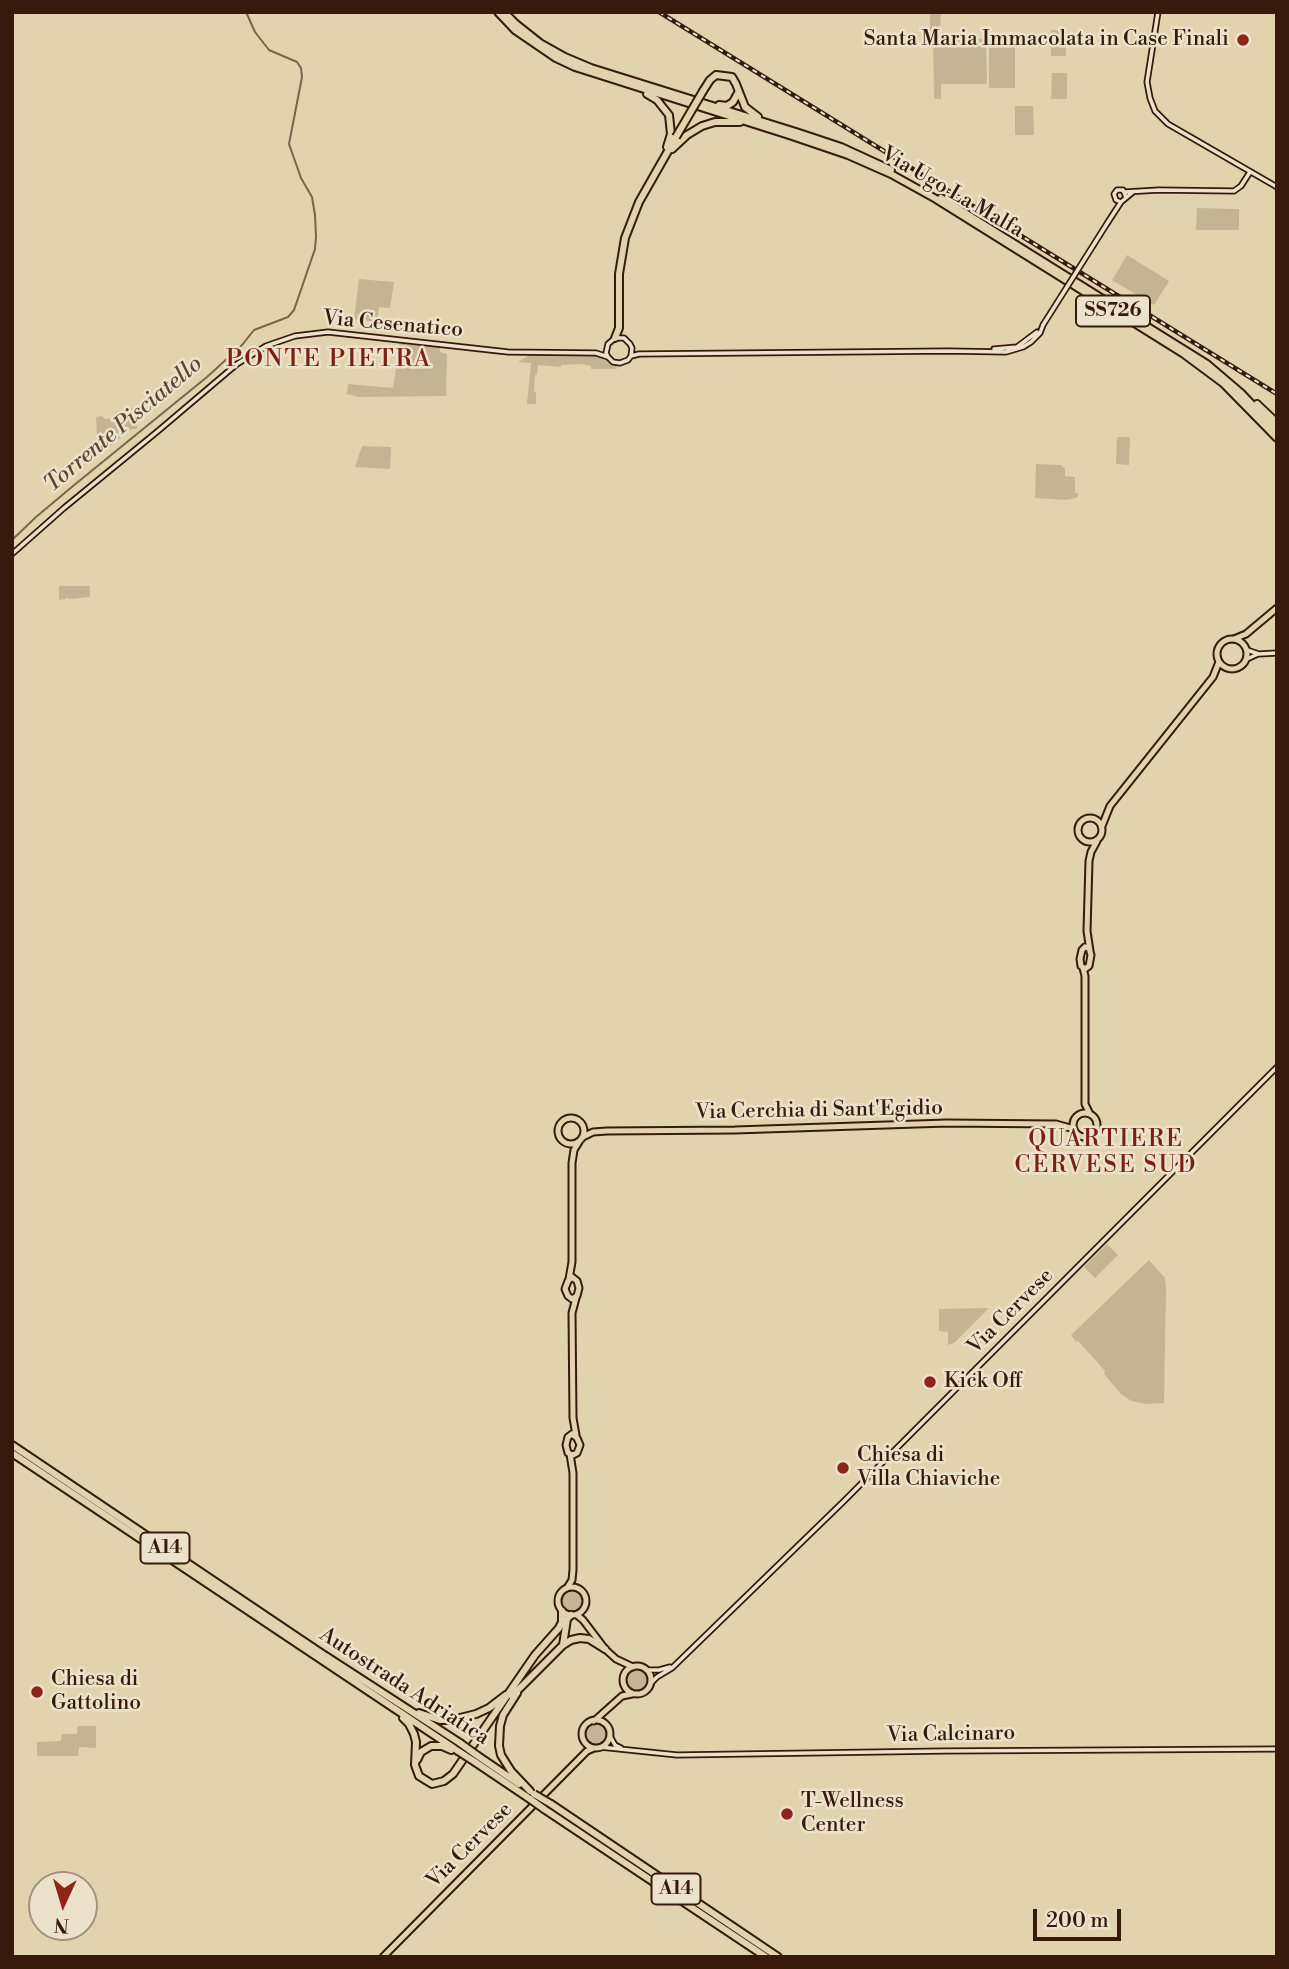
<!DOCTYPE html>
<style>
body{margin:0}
#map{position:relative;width:1289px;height:1969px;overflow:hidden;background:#e2d3af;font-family:"Libre Bodoni",serif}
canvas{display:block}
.frame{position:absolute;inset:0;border:14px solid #371a0b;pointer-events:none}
.north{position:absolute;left:28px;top:1871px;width:70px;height:70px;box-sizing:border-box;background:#ece2cb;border:2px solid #a4927e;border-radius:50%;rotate:184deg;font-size:19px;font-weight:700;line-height:28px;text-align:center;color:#371a0b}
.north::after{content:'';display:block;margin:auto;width:24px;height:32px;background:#8f2418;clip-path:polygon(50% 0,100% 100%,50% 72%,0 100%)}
.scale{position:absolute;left:1033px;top:1909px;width:88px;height:32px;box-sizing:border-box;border:4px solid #371a0b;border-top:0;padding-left:9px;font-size:21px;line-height:24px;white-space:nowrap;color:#371a0b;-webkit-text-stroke:5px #ece2cb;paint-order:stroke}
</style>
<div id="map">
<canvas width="1289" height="1969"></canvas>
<div class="frame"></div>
<div class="north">N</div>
<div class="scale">200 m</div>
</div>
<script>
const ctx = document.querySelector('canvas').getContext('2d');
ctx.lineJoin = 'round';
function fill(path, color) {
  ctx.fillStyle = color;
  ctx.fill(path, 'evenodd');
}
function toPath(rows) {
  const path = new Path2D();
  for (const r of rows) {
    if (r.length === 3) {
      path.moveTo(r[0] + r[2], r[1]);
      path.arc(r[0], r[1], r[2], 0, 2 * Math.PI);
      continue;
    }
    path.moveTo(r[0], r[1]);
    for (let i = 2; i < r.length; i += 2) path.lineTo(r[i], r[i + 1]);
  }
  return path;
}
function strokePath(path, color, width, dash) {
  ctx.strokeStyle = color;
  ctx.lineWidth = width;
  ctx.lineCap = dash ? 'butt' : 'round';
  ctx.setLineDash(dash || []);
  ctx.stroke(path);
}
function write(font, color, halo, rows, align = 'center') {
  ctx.font = font + ' "Libre Bodoni",serif';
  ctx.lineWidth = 5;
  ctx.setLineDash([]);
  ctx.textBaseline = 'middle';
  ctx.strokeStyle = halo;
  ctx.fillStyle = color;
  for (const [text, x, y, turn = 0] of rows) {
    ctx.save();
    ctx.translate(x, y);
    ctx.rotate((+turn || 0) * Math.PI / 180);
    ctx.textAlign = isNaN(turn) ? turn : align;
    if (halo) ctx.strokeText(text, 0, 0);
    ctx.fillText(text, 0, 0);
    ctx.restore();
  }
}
fill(toPath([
 [930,12,941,13,940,30,935,31,935,42,940,42,941,39,986,39,987,84,941,84,941,99,934,99,933,37,930,36],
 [1051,30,1066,30,1066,56,1051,56],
 [989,40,1015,41,1015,88,989,88],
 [1052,73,1067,73,1067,99,1051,99],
 [1015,106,1033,106,1034,135,1015,135],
 [1197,208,1239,209,1239,230,1196,230],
 [1127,255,1169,281,1154,305,1112,280],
 [359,279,394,282,390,308,379,307,377,322,354,319],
 [400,341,440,346,440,352,447,354,446,396,358,397,347,394,348,384,393,388],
 [531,354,594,355,605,359,611,365,616,366,617,369,591,369,591,366,580,364,561,365,561,367,538,365,537,375,535,375,534,392,536,392,536,404,527,404,531,363,518,362],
 [139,406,137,429,132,429,98,455,96,417,102,416,105,419,112,418,116,412],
 [1117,437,1130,437,1129,465,1116,464],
 [362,446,391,447,390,469,355,467],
 [1036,464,1061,465,1065,469,1065,476,1075,477,1075,493,1078,493,1078,496,1076,498,1066,500,1035,498],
 [59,586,90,586,90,597,69,599,67,597,65,599,59,600],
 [1107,1244,1118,1255,1095,1278,1084,1267],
 [1149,1260,1165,1278,1166,1288,1164,1403,1146,1404,1131,1401,1121,1394,1104,1374,1105,1371,1078,1341,1076,1342,1071,1335],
 [989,1308,954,1343,948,1345,948,1332,939,1331,939,1309],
 [572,1601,11],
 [636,1680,12],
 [596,1734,11],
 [78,1726,96,1726,96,1748,79,1747,78,1756,37,1756,37,1742,61,1741,62,1734,77,1734]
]), '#c5b493');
strokePath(toPath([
 [12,540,36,517,73,486,207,377,242,345,254,330,288,317,294,310,315,249,316,237,315,215,312,197,301,178,289,144,302,77,301,68,297,62,269,50,255,32,246,12]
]), '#7b634c', 2);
const secondary = toPath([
 [1158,12,1147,82,1150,98,1155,111,1168,124,1277,187],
 [1125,192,1159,190,1234,191,1241,186,1250,172],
 [1126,197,1123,190,1117,190,1114,194,1116,200,1121,202,1133,192],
 [1108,222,1121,202],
 [994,349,1017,347,1037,332],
 [631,356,632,348,630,344,624,338,615,338,608,344,606,353,608,357,613,362,620,363,628,360,631,356,639,354,948,351,1006,352,1023,347,1031,342,1040,333,1043,325],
 [12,554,64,508,158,431,237,364,266,346,295,336,328,332,508,352,596,353,608,357],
 [1247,650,1259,654,1277,653],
 [1247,659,1258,654],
 [646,1670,659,1670,670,1667],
 [651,1683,657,1677,672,1668,843,1502,1277,1067],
 [610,1736,615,1745,621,1748],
 [600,1747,677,1755,944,1751,1277,1749]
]);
const primary = toPath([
 [1232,654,15],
 [1234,639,1246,634,1277,608],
 [1090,830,12],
 [1102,826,1110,806,1213,677,1219,662],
 [1085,947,1089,948,1091,955,1089,966,1085,969,1081,966,1080,959,1082,950,1085,947],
 [1090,951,1087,931,1089,861,1091,852,1097,841],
 [1083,968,1085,976,1085,1104,1090,1114],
 [1085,1125,12],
 [571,1131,13],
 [583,1137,593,1132,607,1131,735,1130,947,1123,1056,1124,1074,1129],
 [572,1277,577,1281,579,1288,577,1296,572,1299,568,1296,565,1289,568,1281,572,1277],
 [569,1279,572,1262,572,1163,574,1150,579,1142],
 [576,1298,572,1313,573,1418,576,1435],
 [572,1434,577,1438,580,1445,577,1453,573,1455,568,1453,566,1445,568,1437,572,1434],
 [572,1601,14],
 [567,1588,572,1580,573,1570,573,1473,570,1454],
 [577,1615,583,1620,605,1649,616,1659,633,1667],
 [637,1680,14],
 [596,1734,14],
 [594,1721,622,1696,632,1694],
 [383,1957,587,1751,594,1748]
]);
const highway = toPath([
 [498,12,515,30,556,58,575,67,789,135,848,155,891,174,936,199,1184,354,1223,383,1277,438],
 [504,12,516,24,540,43,565,57,591,68,799,133,841,147,891,170],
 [703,91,710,80,716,75,732,77,736,84,745,107,758,117],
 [647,94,657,100,669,115,671,134,667,147],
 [719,105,727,106,733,102,738,93],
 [672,149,687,135,702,126,715,122,740,122],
 [941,198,1207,364,1241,393,1277,431],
 [615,338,619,328,619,274,625,238,639,202,676,137],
 [1257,404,1277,423],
 [12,1445,318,1651,460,1743],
 [12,1453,458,1751],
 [563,1645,567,1619,571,1615],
 [517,1693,503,1715,500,1726,499,1746,501,1755,511,1771,530,1791],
 [512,1696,563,1645,571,1640,580,1638,589,1639,605,1649],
 [419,1713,440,1720,452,1720,476,1714,489,1708,506,1695],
 [403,1718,409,1724,414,1734,416,1742,415,1765,419,1776,432,1784,444,1781,453,1774,535,1655,559,1628,562,1622,562,1611],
 [478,1756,519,1784],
 [417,1760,421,1752,431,1746,442,1746,451,1750],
 [475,1762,530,1799],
 [551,1804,778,1957],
 [544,1809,766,1957]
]);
strokePath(secondary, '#371a0b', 7);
strokePath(primary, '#371a0b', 9);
strokePath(highway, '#371a0b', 10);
strokePath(secondary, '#ece2cb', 3.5);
strokePath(primary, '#e2d3af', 5);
strokePath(highway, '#e2d3af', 6);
const rail = toPath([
 [659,12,1277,394]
]);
strokePath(rail, '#371a0b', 4.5);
strokePath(rail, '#ece2cb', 2, [5]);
const secondaryBridge = toPath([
 [1043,325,1108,222]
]);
const highwayBridge = toPath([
 [676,137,703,91],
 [460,1743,478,1756],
 [458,1751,475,1762],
 [534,1794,551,1804],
 [530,1799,544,1809]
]);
strokePath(secondaryBridge, '#371a0b', 7, []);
strokePath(highwayBridge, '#371a0b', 10, []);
strokePath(secondaryBridge, '#ece2cb', 3.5);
strokePath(highwayBridge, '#e2d3af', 6);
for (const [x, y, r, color] of [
 [1243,40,7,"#8f2418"],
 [930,1382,7,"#8f2418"],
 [843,1468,7,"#8f2418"],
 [37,1692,7,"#8f2418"],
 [787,1814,7,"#8f2418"]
]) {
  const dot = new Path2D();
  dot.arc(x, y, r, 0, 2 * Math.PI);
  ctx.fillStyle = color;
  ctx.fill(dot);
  strokePath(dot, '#ece2cb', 2.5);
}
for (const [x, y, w] of [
 [1113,311,74],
 [165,1548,49],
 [676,1889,49]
]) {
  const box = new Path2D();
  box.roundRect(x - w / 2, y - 15.5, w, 31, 5);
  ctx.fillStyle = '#ece2cb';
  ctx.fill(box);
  strokePath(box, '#371a0b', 2);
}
write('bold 19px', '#371a0b', null, [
 ["SS726",1113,311],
 ["A14",165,1548],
 ["A14",676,1889]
]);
write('21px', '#371a0b', '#ece2cb', [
 ["Santa Maria Immacolata in Case Finali",1229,40,"right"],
 ["Kick Off",944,1382],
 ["Chiesa di",857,1456],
 ["Villa Chiaviche",857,1480],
 ["Chiesa di",51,1680],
 ["Gattolino",51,1704],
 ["T-Wellness",801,1802],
 ["Center",801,1826]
], 'left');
write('21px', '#371a0b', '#ece2cb', [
 ["Via Ugo La Malfa",952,193,30],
 ["Via Cesenatico",393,325,5],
 ["Via Cerchia di Sant'Egidio",819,1111,-1],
 ["Via Cervese",1011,1312,-45],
 ["Autostrada Adriatica",404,1687,33],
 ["Via Calcinaro",951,1735,-1],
 ["Via Cervese",470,1846,-45]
]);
write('italic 23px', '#5f4531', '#ece2cb', [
 ["Torrente Pisciatello",124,425,-40]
]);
ctx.letterSpacing = '2px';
write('23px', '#7a1f14', '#ece2cb', [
 ["QUARTIERE",1106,1140],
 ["CERVESE SUD",1106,1166]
]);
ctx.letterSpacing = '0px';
ctx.letterSpacing = '2px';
write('24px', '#7a1f14', '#ece2cb', [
 ["PONTE PIETRA",329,360]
]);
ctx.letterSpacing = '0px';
</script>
